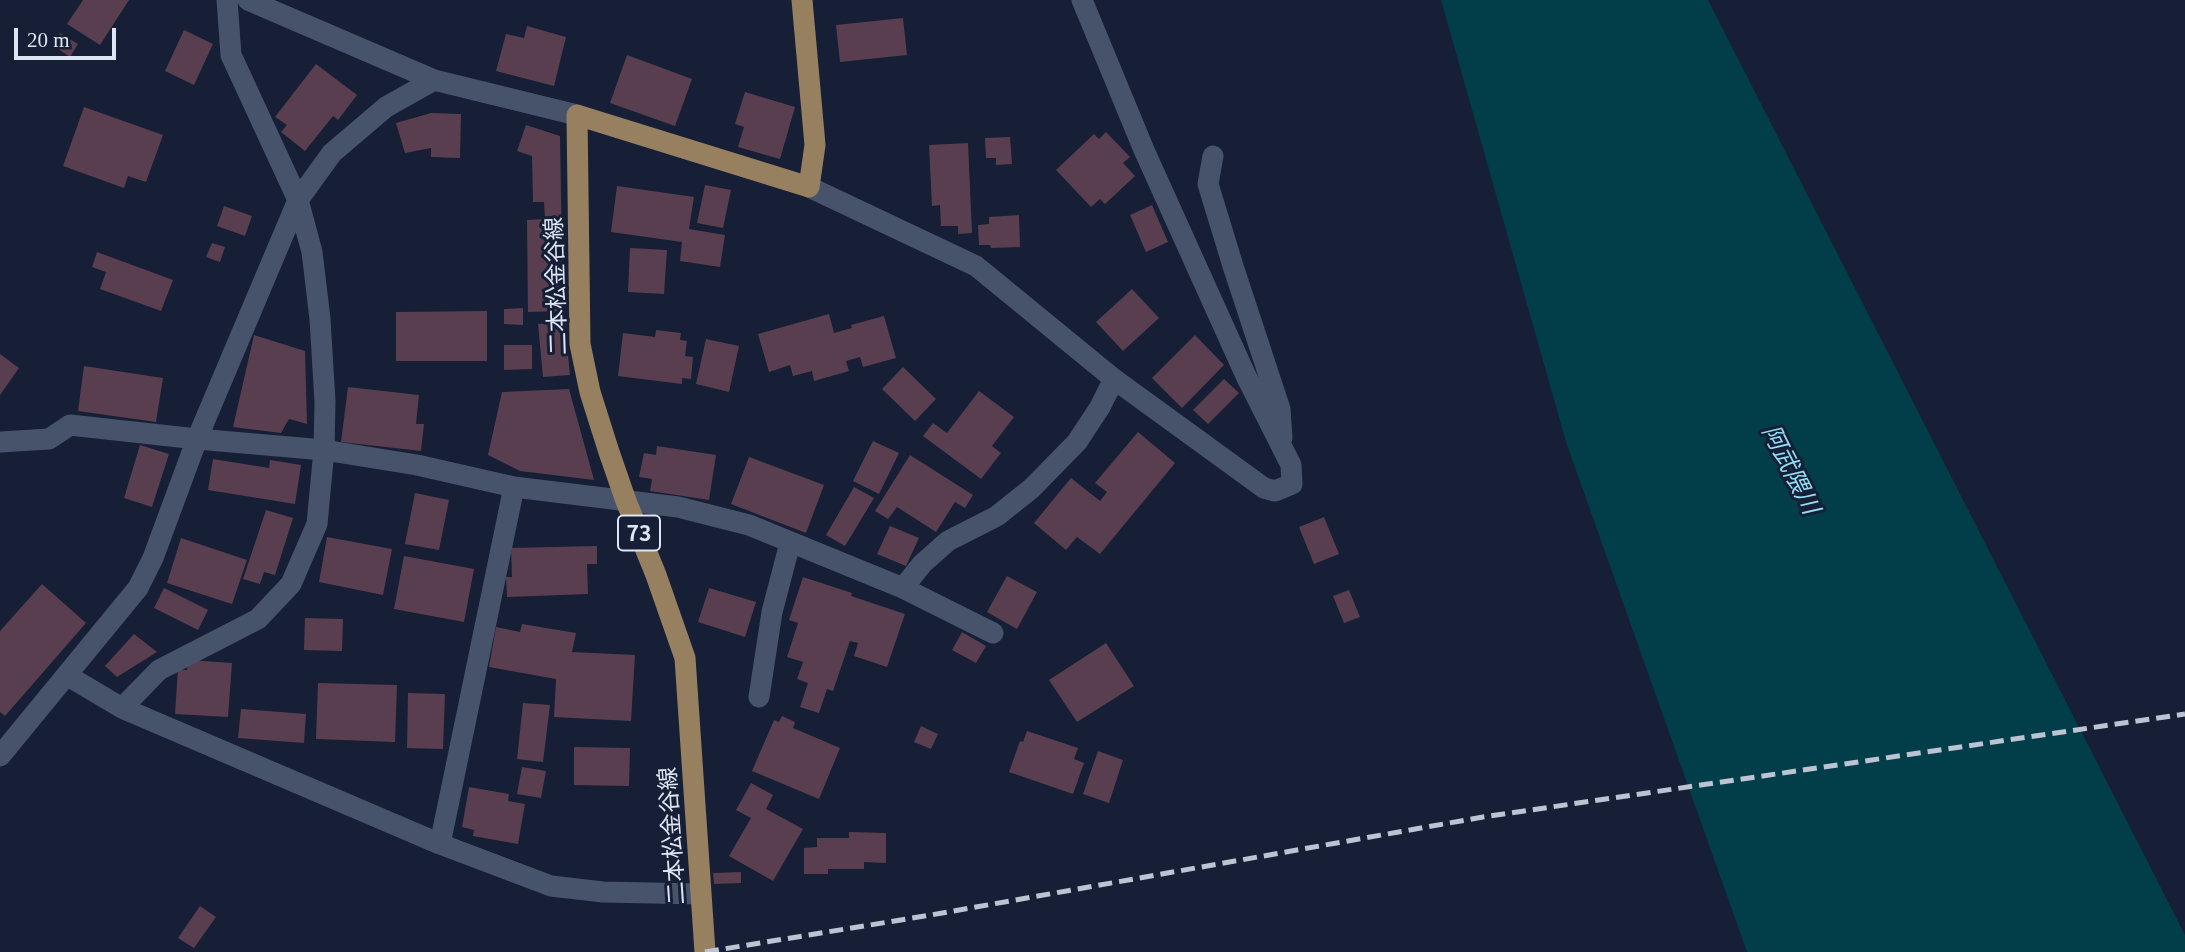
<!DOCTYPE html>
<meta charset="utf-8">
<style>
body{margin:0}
#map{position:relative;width:2185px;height:952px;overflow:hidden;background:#161f35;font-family:Georgia,serif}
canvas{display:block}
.scale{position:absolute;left:14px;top:28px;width:102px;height:32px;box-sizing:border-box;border:4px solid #dee5f4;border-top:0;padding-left:9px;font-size:21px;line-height:24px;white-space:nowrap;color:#dee5f4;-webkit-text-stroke:5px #161f35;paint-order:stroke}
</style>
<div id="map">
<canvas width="2185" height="952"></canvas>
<div class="scale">20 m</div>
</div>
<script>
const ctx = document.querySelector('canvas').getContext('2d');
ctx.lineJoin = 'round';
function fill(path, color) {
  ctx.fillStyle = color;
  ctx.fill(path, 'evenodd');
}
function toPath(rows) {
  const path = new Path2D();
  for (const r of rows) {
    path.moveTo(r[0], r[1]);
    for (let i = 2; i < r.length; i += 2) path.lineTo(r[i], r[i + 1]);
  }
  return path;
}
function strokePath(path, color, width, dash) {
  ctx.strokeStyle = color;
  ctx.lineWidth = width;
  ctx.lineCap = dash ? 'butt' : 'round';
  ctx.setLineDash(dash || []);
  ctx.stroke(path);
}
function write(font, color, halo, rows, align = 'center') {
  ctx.font = font + ' Georgia,"Noto Sans JP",serif';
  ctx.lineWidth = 6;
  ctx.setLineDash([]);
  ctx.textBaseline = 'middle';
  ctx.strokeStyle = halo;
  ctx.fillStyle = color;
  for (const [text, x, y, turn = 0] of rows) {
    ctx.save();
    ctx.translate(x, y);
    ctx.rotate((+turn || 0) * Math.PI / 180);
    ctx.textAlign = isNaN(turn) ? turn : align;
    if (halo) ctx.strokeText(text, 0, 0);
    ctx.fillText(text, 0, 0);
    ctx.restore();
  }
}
fill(toPath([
 [1441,0,1708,0,2185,935,2185,952,1747,952,1566,442]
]), '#023d4a');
fill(toPath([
 [83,0,129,0,100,45,67,24],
 [903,18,907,55,840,62,836,25],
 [527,26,566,37,554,86,496,71,506,34,524,38],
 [184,30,213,44,194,85,165,71],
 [60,33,78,44,70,57,52,45],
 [627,55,692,79,675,126,610,103],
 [316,64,357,95,338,120,333,116,305,151,281,132,287,125,275,117],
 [745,92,795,107,780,159,738,147,744,127,735,124],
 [84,107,163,135,146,182,128,176,124,188,63,166],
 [431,113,461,114,460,158,431,157,431,148,405,153,396,123],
 [526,125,560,136,563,311,528,312,527,220,545,219,544,202,533,202,532,156,517,151],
 [1106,132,1130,157,1123,163,1135,176,1105,204,1100,199,1091,207,1056,170,1094,134,1099,139],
 [1010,137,1012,164,996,165,996,158,986,158,985,138],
 [968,143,972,233,958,234,958,226,941,226,940,205,932,206,929,145],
 [705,185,731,190,723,228,697,223],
 [617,186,694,197,689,229,725,235,720,267,680,261,682,242,611,232],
 [1152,205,1168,242,1146,252,1130,215],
 [224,206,252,216,245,236,217,226],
 [1019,215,1020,247,991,248,990,245,979,245,978,225,989,224,989,217],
 [212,243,225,247,220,262,206,257],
 [630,248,667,250,664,294,628,292],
 [97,252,173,280,161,311,100,289,106,272,92,267],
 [1132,289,1159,318,1123,351,1096,322],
 [523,308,523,325,504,324,504,309],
 [487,311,487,361,396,361,396,312],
 [829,314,834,333,852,328,851,325,884,316,896,358,863,367,860,357,846,361,849,371,814,381,812,371,793,376,790,365,769,372,758,334],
 [565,322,570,375,543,377,538,324],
 [656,330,681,333,680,340,687,341,685,356,693,357,691,379,682,378,682,384,618,376,623,333,655,337],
 [254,335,305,351,307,424,289,419,281,433,233,427],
 [1195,335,1224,365,1182,408,1152,378],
 [706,339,739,346,729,392,696,384],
 [504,345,532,345,532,369,504,370],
 [0,354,19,368,0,395],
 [84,366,163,378,156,422,78,411],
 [903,367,936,399,915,421,882,389],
 [1224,379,1239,393,1208,424,1193,410],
 [348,387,419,395,416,424,424,424,421,451,341,442],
 [569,389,594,480,520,471,488,455,502,392],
 [979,391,1014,417,992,446,1001,453,981,479,923,436,933,423,947,433],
 [1138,432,1175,463,1100,554,1077,537,1066,550,1034,523,1071,478,1100,501,1107,492,1095,483],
 [873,441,899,453,879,494,853,481],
 [140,445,169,454,152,507,124,498],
 [657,446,716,455,709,500,650,491,652,479,639,477,644,453,656,455],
 [910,455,973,495,965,508,955,502,936,532,897,507,888,519,875,511],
 [749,457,824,485,806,533,731,504],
 [213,459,269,468,270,460,301,465,295,504,208,490],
 [854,487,874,498,845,546,826,535],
 [415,493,449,500,439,550,405,544],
 [266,510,293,518,275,575,264,572,260,584,243,579],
 [1324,517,1339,554,1314,564,1299,527],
 [890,526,919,538,906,566,877,554],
 [327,537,392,549,383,595,319,582],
 [181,538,247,560,232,604,167,583],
 [597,546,597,564,587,564,588,594,507,597,506,577,512,577,511,548],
 [404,556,474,569,464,622,394,609],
 [1007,576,1037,592,1017,629,987,612],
 [803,577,852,593,851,596,905,614,887,667,854,656,858,643,850,641,833,691,827,689,819,713,800,707,808,683,797,679,803,662,787,657,798,623,789,620],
 [42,584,86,623,5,716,0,712,0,631],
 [164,588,208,610,198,630,154,608],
 [709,588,756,602,745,637,698,622],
 [1349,590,1360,617,1344,623,1333,596],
 [305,618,343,619,342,651,304,650],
 [522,624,576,633,572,652,635,655,631,721,554,717,556,679,489,667,496,627,520,632],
 [962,632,986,646,976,663,952,650],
 [134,634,157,652,117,677,105,666],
 [1106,643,1134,686,1077,722,1049,680],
 [188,660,232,663,228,717,175,714,178,669,187,670],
 [318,683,397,685,395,742,316,739],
 [408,693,445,694,443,749,407,748],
 [523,703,550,705,543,762,517,759],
 [241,709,306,714,304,743,238,738],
 [782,716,795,722,793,728,840,748,819,799,752,771,774,720,779,722],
 [921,726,938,734,931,749,914,742],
 [1027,731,1078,748,1074,759,1084,763,1073,794,1009,772,1020,741,1023,742],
 [574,747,630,748,629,786,574,785],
 [1098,751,1123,760,1109,803,1083,794],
 [522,767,546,771,541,798,517,794],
 [751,783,773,795,766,809,803,829,773,881,729,856,751,818,736,810],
 [469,787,509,794,508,801,525,804,518,844,473,836,474,830,462,827],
 [849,832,886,833,886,863,864,862,864,869,828,869,828,874,804,874,804,848,817,847,817,838,849,838],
 [741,872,741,883,714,884,713,873],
 [200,906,216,917,194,948,178,938]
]), '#593e4f');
strokePath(toPath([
 [248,0,434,80,577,115],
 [1213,156,1208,184,1233,266,1280,409,1282,438],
 [809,187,976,266,1114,379,1264,488,1275,491,1292,484,1291,465,1246,376,1144,150,1082,0],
 [0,442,49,439,70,425,197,439,324,450,417,465,514,487,678,507,749,525,903,588,922,564,948,541,997,516,1032,488,1077,442,1100,407,1114,379],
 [903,588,993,633],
 [68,676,122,708,440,844,551,886,603,892,700,894],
 [759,697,772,612,790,543],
 [122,708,159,670,258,619,291,584,317,524,324,450,325,402,320,319,312,252,298,200,231,55,227,0],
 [0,756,138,588,153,558,197,439,298,200,332,153,386,107,434,80],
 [440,844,514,487]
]), '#47526b', 21);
strokePath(toPath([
 [705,952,685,658,656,575,626,501,609,452,590,392,580,344,577,115,809,187,815,145,802,0]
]), '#978060', 21);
strokePath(toPath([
 [705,952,931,915,1483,817,2185,714]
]), '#bcc3d3', 5, [14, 7]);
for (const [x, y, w] of [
 [639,533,42]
]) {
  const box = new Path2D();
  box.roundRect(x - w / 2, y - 17.5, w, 35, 5);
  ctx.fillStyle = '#161f35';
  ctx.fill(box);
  strokePath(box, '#dee5f4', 2);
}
write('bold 21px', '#dee5f4', null, [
 ["73",639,533]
]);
write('23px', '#dee5f4', '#161f35', [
 ["二本松金谷線",555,286,-92],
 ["二本松金谷線",671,836,-94]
]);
write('italic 24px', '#91dff6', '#161f35', [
 ["阿武隈川",1792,469,63]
]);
</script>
